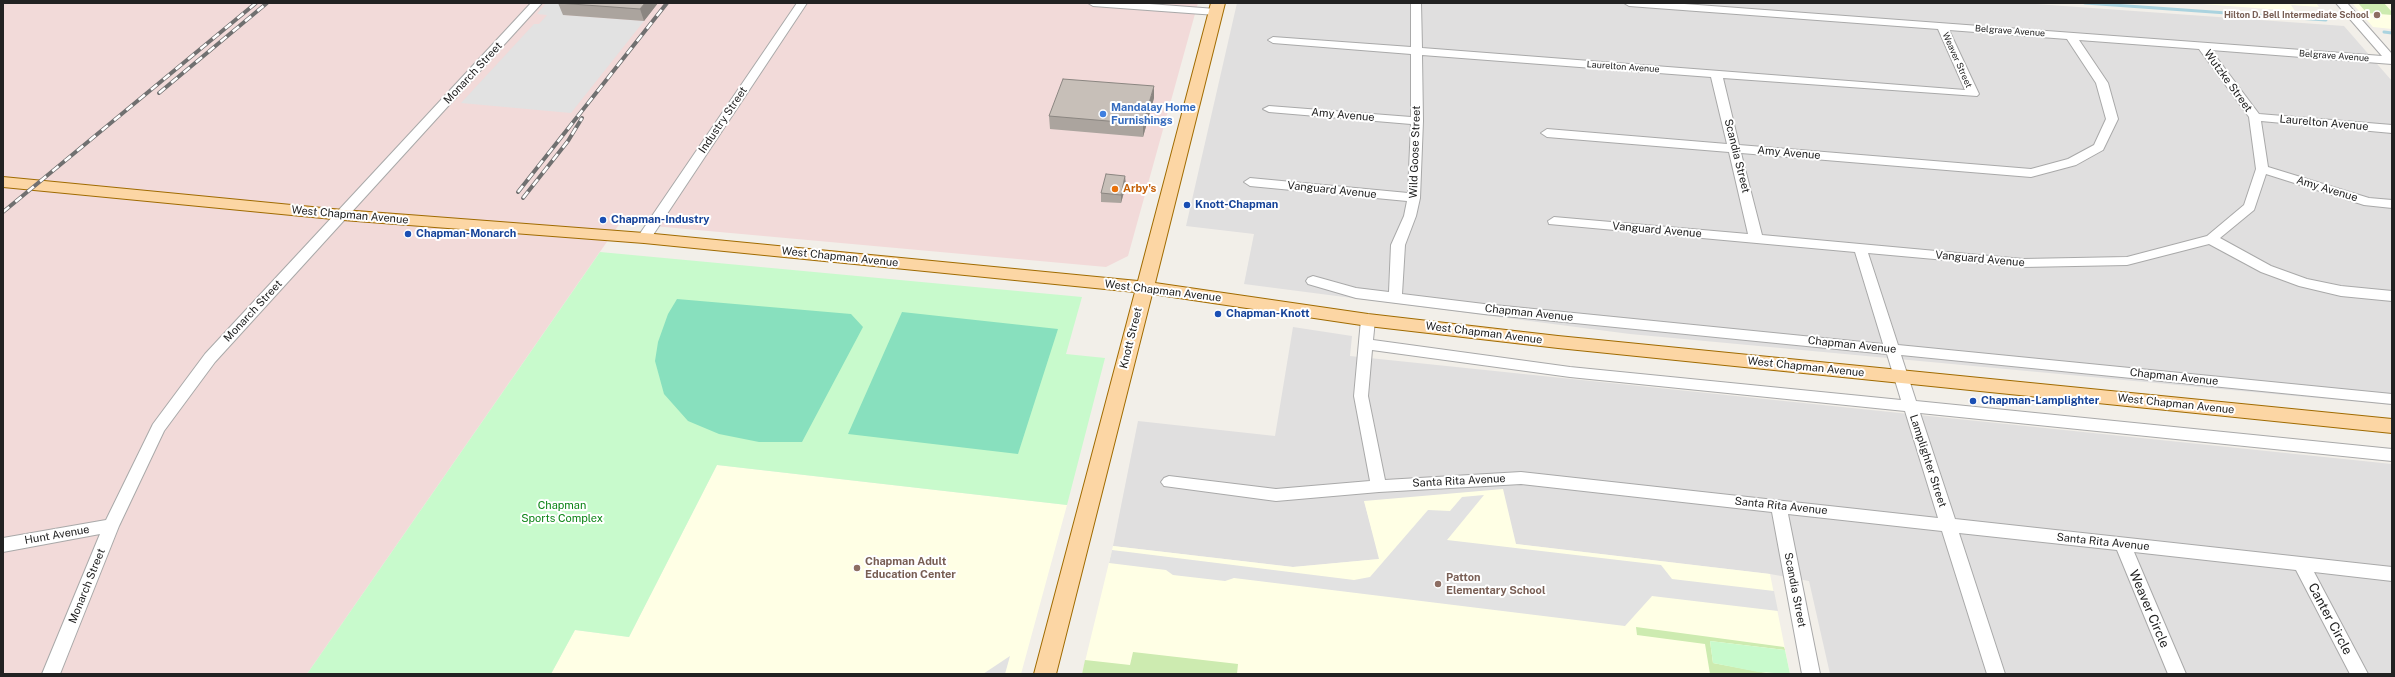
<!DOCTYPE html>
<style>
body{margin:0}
#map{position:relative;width:2395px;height:677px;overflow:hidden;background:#f2efe9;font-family:"Public Sans",sans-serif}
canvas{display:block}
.frame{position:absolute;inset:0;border:4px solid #222;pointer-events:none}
</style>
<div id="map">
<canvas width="2395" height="677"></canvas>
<div class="frame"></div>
</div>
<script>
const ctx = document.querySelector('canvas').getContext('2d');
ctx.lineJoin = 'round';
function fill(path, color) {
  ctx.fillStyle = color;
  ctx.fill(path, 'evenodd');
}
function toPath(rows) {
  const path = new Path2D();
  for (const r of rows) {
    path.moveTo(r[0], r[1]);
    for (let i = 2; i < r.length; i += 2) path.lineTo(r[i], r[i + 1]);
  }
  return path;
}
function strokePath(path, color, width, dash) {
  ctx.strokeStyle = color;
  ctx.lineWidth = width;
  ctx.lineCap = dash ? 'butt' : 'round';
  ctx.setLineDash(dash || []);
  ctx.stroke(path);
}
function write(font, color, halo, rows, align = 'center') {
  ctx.font = font + ' "Public Sans",sans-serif';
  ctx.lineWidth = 4;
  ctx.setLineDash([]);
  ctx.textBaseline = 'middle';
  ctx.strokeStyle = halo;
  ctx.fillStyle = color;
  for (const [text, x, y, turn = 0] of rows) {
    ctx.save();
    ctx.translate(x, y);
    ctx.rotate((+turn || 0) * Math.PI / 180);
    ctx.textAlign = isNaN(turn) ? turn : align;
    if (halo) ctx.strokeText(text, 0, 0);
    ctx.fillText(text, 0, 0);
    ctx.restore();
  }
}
fill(toPath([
 [1237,3,2022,3,2344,26,2392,81,2392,405,1630,334,1244,284,1254,234,1186,226],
 [1293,327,1352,336,1350,356,2392,464,2392,674,1830,674,1809,581,1770,574,1516,544,1364,501,1380,559,1293,567,1113,546,1138,421,1275,436]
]), '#e0dfdf');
fill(toPath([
 [3,3,1198,3,1128,256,1106,267,620,223,307,674,3,674]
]), '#f2dad9');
fill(toPath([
 [2189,3,2316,3,2319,7,2291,5,2295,11],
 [2352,3,2392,3,2392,29,2373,27],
 [717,465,1067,505,1021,674,551,674,575,630,629,637],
 [1503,489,1516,544,1770,574,1790,674,1082,674,1113,546,1293,567,1379,559,1364,501]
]), '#ffffe5');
fill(toPath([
 [2358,3,2384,3,2392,12,2392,15,2367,13],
 [1636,627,1784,647,1785,650,1710,641,1713,663,1772,674,1710,674,1705,644,1637,635],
 [1133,652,1238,664,1237,674,1082,674,1085,660,1130,665]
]), '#cdebb0');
fill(toPath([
 [600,252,1082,297,1066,354,1105,358,1067,505,717,465,629,637,575,630,551,674,307,674],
 [1710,641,1785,650,1790,674,1758,672,1713,663]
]), '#c8facc');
fill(toPath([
 [677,299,851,314,863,327,802,442,759,442,719,434,688,421,664,394,655,361,658,342,668,314],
 [902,312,1058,329,1018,454,848,434]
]), '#88e0be');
fill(toPath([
 [546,3,574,3,564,15,644,21,571,113,461,103,534,24,539,24,547,15,537,14],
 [1484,495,1447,540,1661,565,1672,579,1774,591,1778,611,1652,596,1625,626,1234,578,1225,581,1173,575,1166,570,1109,563,1112,550,1354,580,1370,577,1428,510,1450,511,1462,497],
 [1010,656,1005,674,983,674]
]), '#e2e2e2');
strokePath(toPath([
 [2085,3,2326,20],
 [2384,32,2392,33]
]), '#aad3df', 3);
const minor = toPath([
 [531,3,542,3,215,362,164,431,119,526,60,674,42,674,100,534,3,552,3,538,106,520,153,424,205,354,531,3],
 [797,3,807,3,649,241,639,241,638,238,639,235,797,3],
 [1088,3,1136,3,1216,9,1221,12,1216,15,1093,6,1088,3],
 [1411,3,1421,3,1422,48,1965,90,1938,29,1629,6,1624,3,1671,3,2382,56,2336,3,2347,3,2392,54,2392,64,2211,50,2259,114,2392,125,2392,133,2261,121,2268,167,2369,198,2392,200,2392,208,2364,205,2266,174,2254,210,2220,238,2271,266,2307,279,2341,286,2392,291,2392,301,2341,296,2299,286,2261,272,2209,244,2127,265,2023,267,1868,253,1898,345,2392,394,2392,404,1901,355,1916,401,2392,449,2392,461,1920,413,1955,519,2392,567,2392,581,2314,572,2368,674,2350,674,2296,570,2134,552,2186,674,2168,674,2117,550,1959,533,2005,674,1987,674,1942,531,1788,514,1820,674,1802,674,1772,512,1521,484,1379,492,1276,501,1164,486,1161,482,1164,478,1169,476,1276,489,1370,481,1354,396,1361,320,1368,315,1375,320,1373,340,1570,367,1901,400,1887,354,1484,314,1356,298,1308,284,1306,281,1308,278,1313,276,1356,288,1389,292,1391,245,1404,216,1407,201,1250,186,1244,182,1250,178,1408,193,1411,124,1269,112,1263,109,1269,106,1411,117,1411,54,1273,43,1268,40,1273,37,1411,47,1411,3],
 [1949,30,2067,39,2096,83,2106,119,2094,145,2068,159,2031,169,1739,145,1723,78,1977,96,1979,94,1949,30],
 [2079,40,2199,49,2249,117,2256,169,2244,205,2207,236,2127,257,2023,259,1762,235,1741,153,2031,177,2076,165,2103,150,2118,119,2108,83,2079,40],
 [1422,55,1711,77,1727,144,1547,129,1541,133,1547,137,1729,152,1748,234,1554,217,1548,221,1549,224,1855,252,1883,344,1484,304,1402,294,1405,245,1416,216,1420,198,1423,121,1422,55],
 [1372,350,1570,377,1905,411,1938,518,1521,472,1385,480,1368,396,1372,350]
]);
const major = toPath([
 [1211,3,1225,3,1155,283,1368,314,1558,336,2392,419,2392,433,1558,348,1368,326,1152,294,1056,674,1034,674,1135,292,644,243,343,220,3,187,3,177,343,210,644,233,1138,281,1211,3]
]);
strokePath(minor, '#a9a9a9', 2);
strokePath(major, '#a06b00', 2);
fill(minor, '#fff');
fill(major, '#fcd6a4');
const rail = toPath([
 [159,93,267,3],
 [518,192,667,3],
 [523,198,568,141,582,118],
 [3,212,256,3]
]);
strokePath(rail, '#707070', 4);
strokePath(rail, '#fff', 2.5, [8]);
fill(toPath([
 [558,3,658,3,644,21,563,15],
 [1154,98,1143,137,1050,129,1049,116],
 [1126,185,1121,203,1101,202,1101,193]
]), '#aba49e');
fill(toPath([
 [645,3,658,3,644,21,640,9],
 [1154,86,1154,98,1143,137,1143,124],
 [1125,176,1126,185,1121,203,1121,195]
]), '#8b8681');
const building = toPath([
 [558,3,645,3,640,9,558,3],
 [1063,79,1154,86,1143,124,1049,116,1063,79],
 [1106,174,1125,176,1121,195,1101,193,1106,174]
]);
fill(building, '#c7bfb8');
strokePath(building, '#8b8681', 1);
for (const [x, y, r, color] of [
 [2377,15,4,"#8d6e63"],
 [1103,114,4,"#3f7fe0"],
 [1115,189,4,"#e8710a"],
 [1187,205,4,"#1a4fb4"],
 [603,220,4,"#1a4fb4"],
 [408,234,4,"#1a4fb4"],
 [1218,314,4,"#1a4fb4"],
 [1973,401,4,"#1a4fb4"],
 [857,568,4,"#8d6e63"],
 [1438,584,4,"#8d6e63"]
]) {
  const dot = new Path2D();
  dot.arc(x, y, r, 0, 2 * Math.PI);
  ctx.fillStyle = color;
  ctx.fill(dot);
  strokePath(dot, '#fff', 1.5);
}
write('bold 9px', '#785e54', '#fff', [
 ["Hilton D. Bell Intermediate School",2369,15]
], 'right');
write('9px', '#222', '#fff', [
 ["Belgrave Avenue",2010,31,4],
 ["Belgrave Avenue",2334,56,4],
 ["Weaver Street",1957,60,66],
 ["Laurelton Avenue",1623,67,4]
]);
write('11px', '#222', '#fff', [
 ["Monarch Street",473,73,-47],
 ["Wutzke Street",2228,81,54],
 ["Amy Avenue",1343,115,5],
 ["Industry Street",723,120,-56],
 ["Laurelton Avenue",2324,123,5],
 ["Wild Goose Street",1415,152,-88],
 ["Amy Avenue",1789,153,5],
 ["Scandia Street",1737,156,76],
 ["Amy Avenue",2327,189,17],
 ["Vanguard Avenue",1332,190,6],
 ["West Chapman Avenue",350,215,5],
 ["Vanguard Avenue",1657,230,5],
 ["West Chapman Avenue",840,257,6],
 ["Vanguard Avenue",1980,259,5],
 ["West Chapman Avenue",1163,291,7],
 ["Monarch Street",253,311,-47],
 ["Chapman Avenue",1529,313,6],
 ["West Chapman Avenue",1484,333,7],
 ["Knott Street",1131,338,-76],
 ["Chapman Avenue",1852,345,6],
 ["West Chapman Avenue",1806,367,6],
 ["Chapman Avenue",2174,377,6],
 ["West Chapman Avenue",2176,404,6],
 ["Lamplighter Street",1928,461,72],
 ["Santa Rita Avenue",1459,481,-3],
 ["Santa Rita Avenue",1781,506,6],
 ["Hunt Avenue",57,535,-10],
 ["Santa Rita Avenue",2103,542,6],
 ["Monarch Street",87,586,-68],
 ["Scandia Street",1795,590,79]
]);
write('bold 11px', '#366cbe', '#fff', [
 ["Mandalay Home",1111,108],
 ["Furnishings",1111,121]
], 'left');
write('bold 11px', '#c56008', '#fff', [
 ["Arby's",1123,189]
], 'left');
write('bold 11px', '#164399', '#fff', [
 ["Knott-Chapman",1195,205],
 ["Chapman-Industry",611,220],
 ["Chapman-Monarch",416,234],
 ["Chapman-Knott",1226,314],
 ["Chapman-Lamplighter",1981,401]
], 'left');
write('11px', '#0c8416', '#fff', [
 ["Chapman",562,506],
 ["Sports Complex",562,519]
]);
write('bold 11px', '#785e54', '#fff', [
 ["Chapman Adult",865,562],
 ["Education Center",865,575],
 ["Patton",1446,578],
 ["Elementary School",1446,591]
], 'left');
write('13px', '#222', '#fff', [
 ["Weaver Circle",2149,609,67],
 ["Canter Circle",2330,619,62]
]);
</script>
